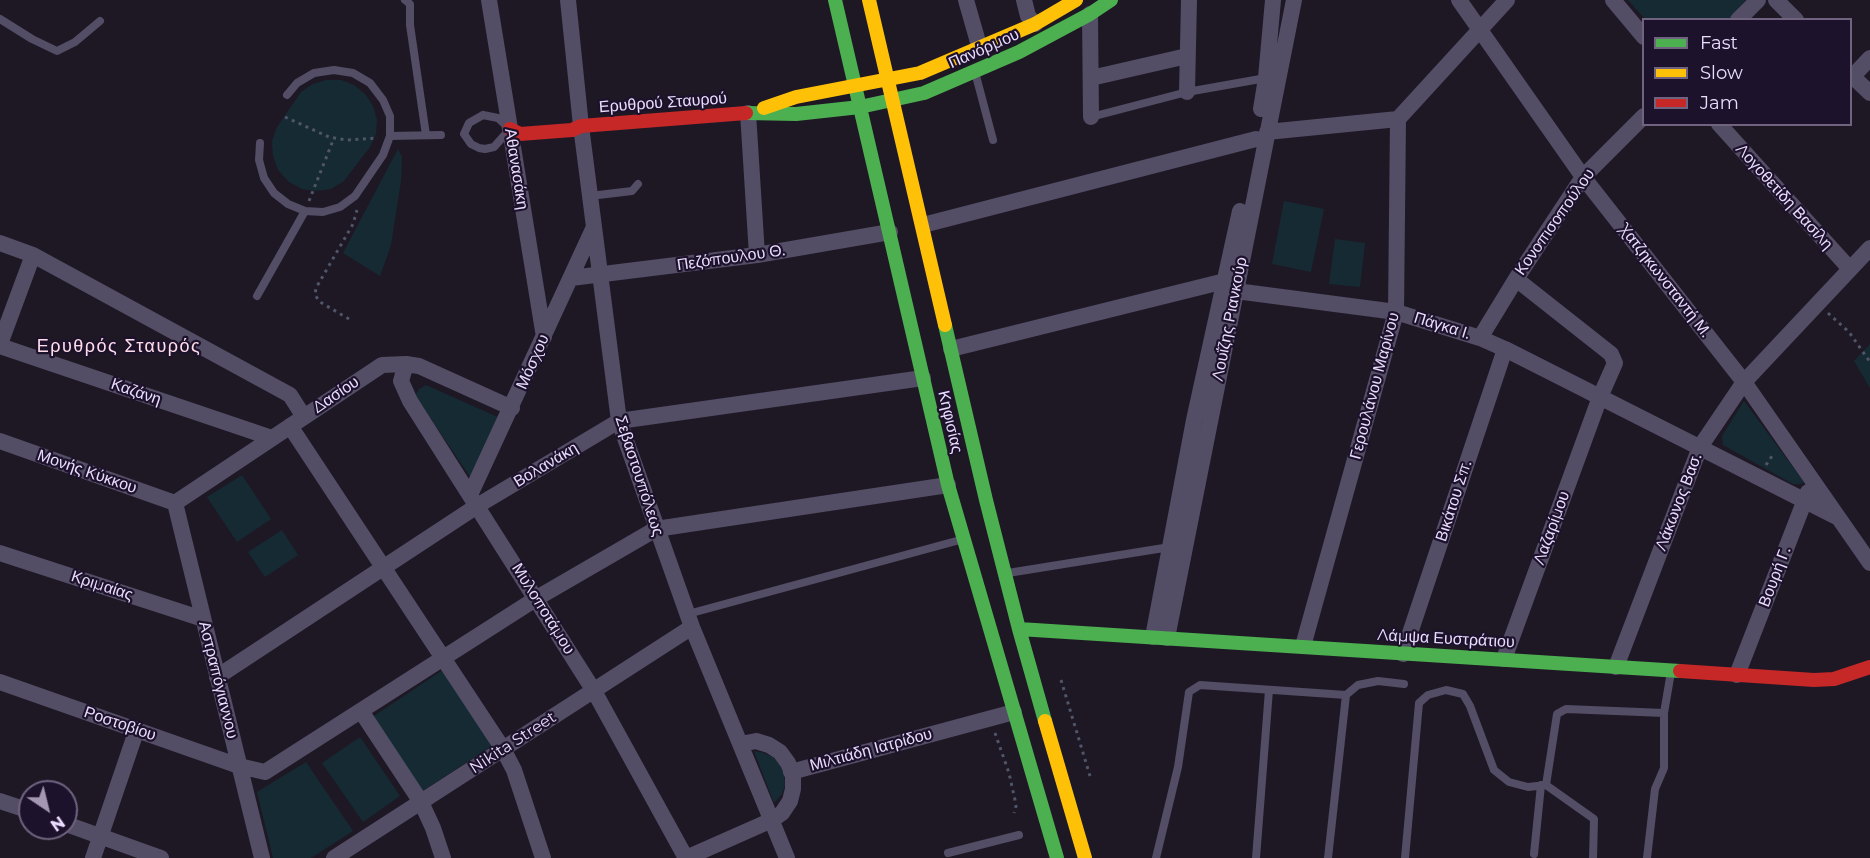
<!DOCTYPE html>
<meta charset="utf-8">
<style>
body{margin:0}
#map{position:relative;width:1870px;height:858px;overflow:hidden;background:#1e1825;font-family:Montserrat,sans-serif}
canvas{display:block}
.legend{position:absolute;left:1642px;top:18px;width:210px;height:108px;box-sizing:border-box;background:#1d122b;border:2px solid #6f6380;margin:0;padding:8px 10px;list-style:none;font-size:18px;color:#eadcff}
.legend li{display:flex;align-items:center;gap:12px;height:30px}
.legend b{width:30px;border:2px solid #6f6380}
.north{position:absolute;left:18px;top:780px;width:60px;height:60px;box-sizing:border-box;background:#1d122b;border:2px solid #6f6380;border-radius:50%;rotate:145deg;font-size:16px;font-weight:700;line-height:24px;text-align:center;color:#eadcff}
.north::after{content:'';display:block;margin:auto;width:21px;height:27px;background:#a397b3;clip-path:polygon(50% 0,100% 100%,50% 72%,0 100%)}
</style>
<div id="map">
<canvas width="1870" height="858"></canvas>
<ul class="legend">
<li><b style="height:8px;background:#4caf50"></b>Fast</li>
<li><b style="height:8px;background:#ffc107"></b>Slow</li>
<li><b style="height:8px;background:#c62828"></b>Jam</li>
</ul>
<div class="north">N</div>
</div>
<script>
const ctx = document.querySelector('canvas').getContext('2d');
ctx.lineJoin = 'round';
function fill(path, color) {
  ctx.fillStyle = color;
  ctx.fill(path, 'evenodd');
}
function toPath(rows) {
  const path = new Path2D();
  for (const r of rows) {
    path.moveTo(r[0], r[1]);
    for (let i = 2; i < r.length; i += 2) path.lineTo(r[i], r[i + 1]);
  }
  return path;
}
function strokePath(path, color, width, dash) {
  ctx.strokeStyle = color;
  ctx.lineWidth = width;
  ctx.lineCap = dash ? 'butt' : 'round';
  ctx.setLineDash(dash || []);
  ctx.stroke(path);
}
function write(font, color, halo, rows, align = 'center') {
  ctx.font = font + ' Montserrat,sans-serif';
  ctx.lineWidth = 4.5;
  ctx.setLineDash([]);
  ctx.textBaseline = 'middle';
  ctx.strokeStyle = halo;
  ctx.fillStyle = color;
  for (const [text, x, y, turn = 0] of rows) {
    ctx.save();
    ctx.translate(x, y);
    ctx.rotate((+turn || 0) * Math.PI / 180);
    ctx.textAlign = isNaN(turn) ? turn : align;
    if (halo) ctx.strokeText(text, 0, 0);
    ctx.fillText(text, 0, 0);
    ctx.restore();
  }
}
fill(toPath([
 [1628,0,1746,0,1728,20,1645,19],
 [326,80,341,80,354,85,365,94,373,106,377,120,376,134,370,147,344,181,331,189,316,191,302,189,289,182,278,170,273,156,272,141,277,127,301,92,313,84],
 [398,149,402,157,401,181,391,245,380,276,343,253],
 [1284,201,1324,209,1311,272,1272,264],
 [1335,239,1365,243,1360,287,1329,284],
 [1870,344,1870,388,1854,361],
 [426,385,500,418,471,478,415,396,419,389],
 [1744,401,1804,482,1801,484,1793,484,1723,445,1722,436],
 [242,475,271,519,237,542,207,497],
 [282,530,298,555,265,577,248,552],
 [443,670,493,745,421,792,371,718],
 [360,737,400,796,363,822,322,763],
 [754,751,764,753,773,757,780,765,784,774,785,785,782,794,774,803],
 [306,762,353,831,311,858,273,858,257,792]
]), '#162a33');
strokePath(toPath([
 [285,117,329,137,346,140,378,138],
 [309,201,334,138],
 [1828,313,1849,332,1870,362],
 [349,319,320,302,315,295,316,288,353,224,357,210],
 [1766,465,1774,453],
 [1061,680,1090,776],
 [995,733,1009,773,1015,800,1016,806,1014,813]
]), '#505568', 3, [3, 4.5]);
strokePath(toPath([
 [405,0,410,4,410,25,426,135],
 [0,19,32,39,57,51,75,42,100,21],
 [975,72,993,140],
 [483,115,498,118,510,129,494,147,485,149,479,148,471,144,464,134,469,123,483,115],
 [1091,117,1187,92,1266,78],
 [390,136,441,135],
 [260,143,259,160,264,178,274,193,288,204,305,211,323,212,340,207,355,196,383,155,390,136,390,116,383,100,370,83,353,73,334,70,314,73,297,83,287,95],
 [590,196,632,191,638,184],
 [257,296,305,211],
 [1008,573,1170,547],
 [688,614,960,540],
 [1546,785,1594,819,1593,858],
 [948,853,1019,835],
 [1534,854,1541,785],
 [1156,858,1178,767,1189,692,1200,685,1346,695],
 [1256,858,1269,690],
 [1328,858,1346,695,1358,685,1378,681,1404,684],
 [1405,858,1419,703,1428,695,1446,690,1463,694,1470,706,1494,770,1509,782,1528,787,1546,785,1557,714,1566,709,1664,713],
 [1647,858,1655,789,1664,768,1664,713,1671,672]
]), '#544d66', 8);
strokePath(toPath([
 [489,0,544,337],
 [568,0,581,126,619,421,692,627,787,858],
 [966,0,980,49],
 [1024,0,1028,16,1035,24],
 [1459,0,1583,177,1744,382,1870,563],
 [1613,0,1644,37],
 [1776,0,1796,20],
 [1090,14,1091,117],
 [1738,20,1758,0],
 [1850,74,1870,93],
 [1853,76,1870,58],
 [1091,78,1187,56],
 [1187,92,1189,0],
 [1261,109,1266,78,1273,0],
 [748,113,757,255],
 [1398,119,1507,0],
 [1719,124,1850,269],
 [1267,132,1398,119],
 [923,225,1256,139],
 [0,243,33,255,290,395,304,417],
 [571,278,757,255,890,232],
 [1236,291,1396,312,1480,338,1505,349,1835,516],
 [1480,338,1516,279,1583,177,1644,116],
 [0,344,33,255],
 [0,346,272,438],
 [951,349,1225,281],
 [406,364,401,381,410,401,594,691,686,858],
 [290,426,503,749,514,770,543,858],
 [0,441,175,503],
 [470,495,593,229],
 [175,503,382,365,406,364,419,366,512,408],
 [175,503,262,858],
 [0,553,203,619],
 [1153,637,1194,420,1240,211],
 [1167,638,1294,0],
 [1303,646,1396,312,1398,119],
 [1403,654,1505,349],
 [1504,659,1600,397,1615,363,1611,354,1516,279],
 [1616,667,1700,447,1744,382,1870,248],
 [1737,675,1808,492],
 [217,677,477,506,619,421,923,378],
 [0,682,239,766,265,772,537,598,656,529,948,485],
 [361,711,421,802,433,828,443,858],
 [791,772,1014,712],
 [0,801,30,811],
 [66,824,161,858],
 [93,858,137,729],
 [334,858,692,627],
 [686,858,772,820,782,813,790,801,793,789,793,775,788,763,780,752,769,745,756,741,741,744]
]), '#544d66', 16);
strokePath(toPath([
 [835,0,948,485,1057,858],
 [746,113,796,114,860,107,924,93,1019,52,1090,14,1111,0],
 [945,325,986,500,1019,629,1045,721],
 [1019,629,1680,671]
]), '#4caf50', 14);
strokePath(toPath([
 [869,0,945,325],
 [764,108,796,97,920,73,1035,24,1076,0],
 [1045,721,1085,858]
]), '#ffc107', 14);
strokePath(toPath([
 [510,129,520,134,572,130,581,126,746,113],
 [1680,671,1814,680,1834,679,1870,667]
]), '#c62828', 14);
write('16px', '#eadcff', '#1d122b', [
 ["Πανόρμου",984,49,-24],
 ["Ερυθρού Σταυρού",663,103,-4],
 ["Αθανασάκη",516,169,81],
 ["Λογοθετίδη Βασίλη",1784,197,48],
 ["Κονοπισοπούλου",1555,222,-55],
 ["Πεζόπουλου Θ.",731,258,-8],
 ["Χατζηκωνσταντή Μ.",1665,281,52],
 ["Λουΐζης Ριανκούρ",1230,319,-79],
 ["Πάγκα Ι.",1442,326,17],
 ["Μόσχου",533,362,-66],
 ["Γερουλάνου Μαρίνου",1375,386,-75],
 ["Καζάνη",136,392,19],
 ["Δασίου",336,395,-34],
 ["Κηφισίας",950,422,77],
 ["Βολανάκη",546,465,-31],
 ["Μονής Κύκκου",87,472,19],
 ["Σεβαστουπόλεως",639,476,72],
 ["Βικάτου Σπ.",1454,501,-72],
 ["Λάκωνος Βασ.",1679,502,-69],
 ["Λαζαρίμου",1552,528,-70],
 ["Βουρή Γ.",1775,577,-69],
 ["Κριμαίας",102,586,18],
 ["Μυλοποτάμου",543,609,58],
 ["Λάμψα Ευστράτιου",1446,639,3],
 ["Αστραπόγιαννου",218,680,76],
 ["Ροστοβίου",120,724,19],
 ["Nikita Street",513,743,-33],
 ["Μιλτιάδη Ιατρίδου",871,750,-15]
]);
ctx.letterSpacing = '1.5px';
write('18px', '#ffdeea', '#1d122b', [
 ["Ερυθρός Σταυρός",119,347]
]);
ctx.letterSpacing = '0px';
</script>
